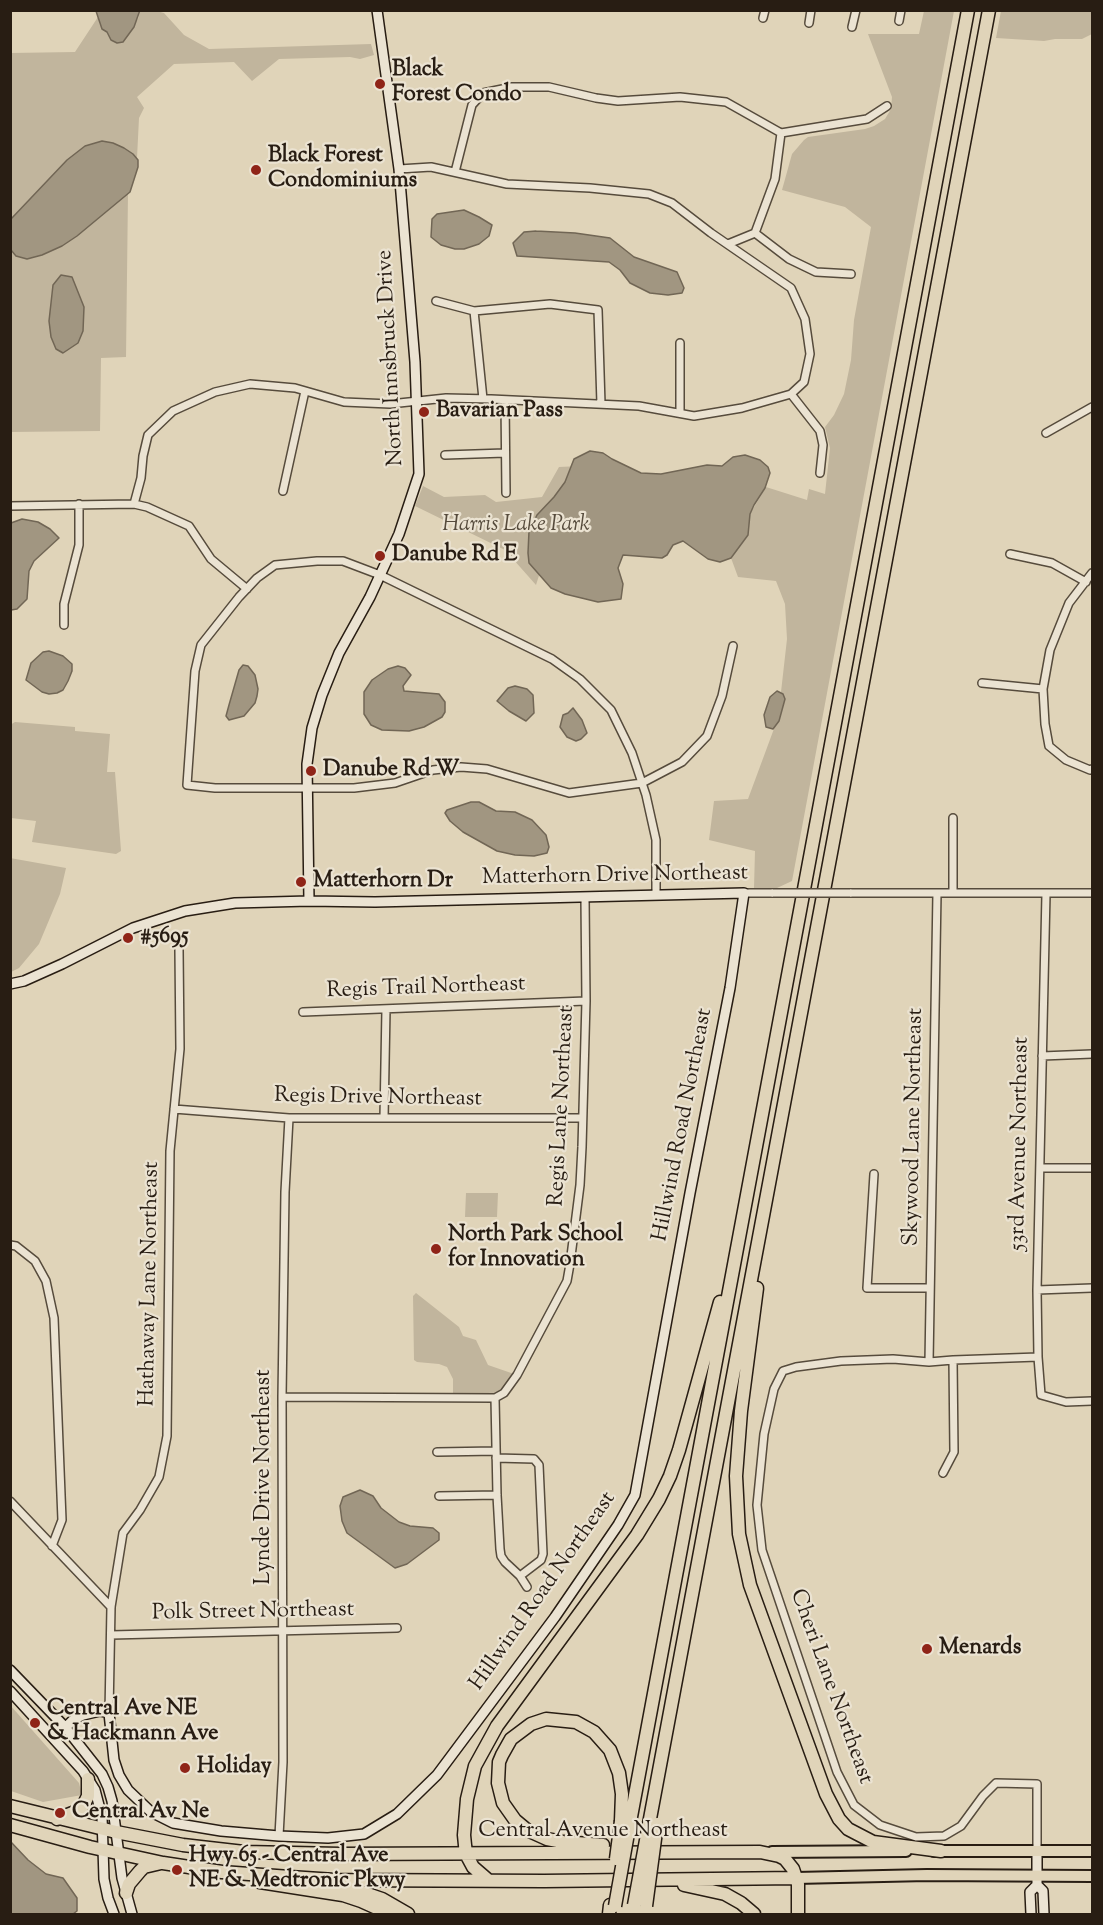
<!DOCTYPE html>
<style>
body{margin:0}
#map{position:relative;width:1103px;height:1925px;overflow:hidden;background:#e0d4b9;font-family:"Sorts Mill Goudy",serif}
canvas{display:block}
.frame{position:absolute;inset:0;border:12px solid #281d13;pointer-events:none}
</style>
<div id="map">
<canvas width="1103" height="1925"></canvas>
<div class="frame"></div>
</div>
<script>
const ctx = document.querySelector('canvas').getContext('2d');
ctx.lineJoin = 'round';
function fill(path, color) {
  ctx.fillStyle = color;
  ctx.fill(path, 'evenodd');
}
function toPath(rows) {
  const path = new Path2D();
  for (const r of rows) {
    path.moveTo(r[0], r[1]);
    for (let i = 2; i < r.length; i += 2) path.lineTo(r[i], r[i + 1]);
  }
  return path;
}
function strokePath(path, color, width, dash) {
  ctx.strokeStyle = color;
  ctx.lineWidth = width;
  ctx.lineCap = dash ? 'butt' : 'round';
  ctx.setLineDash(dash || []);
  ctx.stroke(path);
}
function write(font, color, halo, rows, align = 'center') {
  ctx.font = font + ' "Sorts Mill Goudy",serif';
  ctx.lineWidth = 4.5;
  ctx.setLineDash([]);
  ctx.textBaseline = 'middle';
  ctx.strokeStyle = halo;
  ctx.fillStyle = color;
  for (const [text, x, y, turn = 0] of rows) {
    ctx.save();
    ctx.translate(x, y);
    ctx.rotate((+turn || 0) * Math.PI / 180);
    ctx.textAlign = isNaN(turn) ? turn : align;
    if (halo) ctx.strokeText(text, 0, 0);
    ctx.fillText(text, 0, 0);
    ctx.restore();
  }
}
fill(toPath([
 [153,10,164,13,184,35,209,49,371,44,374,55,360,59,350,57,279,59,252,81,234,62,174,64,137,97,144,108,139,118,137,158,138,167,128,193,126,357,101,358,100,431,11,432,10,53,75,52,98,17,100,25,107,32,111,40,138,19,140,11],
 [924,11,954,11,792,881,777,888,754,888,755,851,709,840,714,801,748,799,785,699,781,692,787,639,785,604,776,581,738,577,731,558,748,535,750,514,766,487,807,500,809,489,825,494,830,448,825,427,834,415,844,394,851,360,854,320,871,227,845,207,782,190,792,154,804,140,808,137,865,129,874,126,885,119,891,109,892,97,868,34,919,34],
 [1001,11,1092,11,1092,34,1082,39,1055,39,1044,41,996,38],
 [581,466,542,566,536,585,505,550,415,506,423,486,444,497,485,495,496,502,542,497,559,467],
 [15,722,75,727,75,731,110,734,107,772,115,772,121,851,116,854,32,842,36,821,11,818,10,725],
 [10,858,66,868,60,894,39,944,19,968,11,972],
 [466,1193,498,1193,497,1217,465,1217],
 [416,1293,459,1327,463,1336,476,1340,488,1365,517,1375,495,1398,453,1393,453,1379,447,1367,439,1364,417,1362,414,1360,413,1296],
 [10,1705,79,1783,82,1795,43,1802,11,1791]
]), '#c1b59d');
const water = toPath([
 [140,10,134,27,123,42,117,43,111,40,107,32,102,29,96,11,140,10],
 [102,141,113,143,124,148,133,154,138,160,138,167,130,192,77,236,62,246,42,255,27,259,16,256,11,250,11,219,67,160,85,146,102,141],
 [464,210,479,217,492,225,489,236,479,244,464,249,455,249,441,245,431,237,432,219,437,214,464,210],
 [536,231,575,233,610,238,634,257,677,272,684,288,682,293,668,295,650,293,630,283,620,270,609,262,517,256,513,243,524,232,536,231],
 [61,275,72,277,84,307,83,331,78,343,63,353,56,349,51,337,49,321,53,285,61,275],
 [590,451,603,453,612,459,641,473,661,474,707,465,722,466,733,457,745,455,760,460,768,467,770,473,765,488,754,505,750,514,748,535,731,558,720,562,708,559,683,541,673,545,667,555,662,558,623,555,618,568,623,584,621,599,598,602,565,594,551,588,529,563,528,553,529,531,537,515,554,497,565,482,574,459,590,451],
 [22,519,38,522,50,529,59,538,34,561,29,571,27,599,17,609,11,610,11,523,22,519],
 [49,651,63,656,72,664,72,671,68,681,63,690,57,693,49,694,42,692,26,680,31,663,43,652,49,651],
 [243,665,248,666,255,675,258,689,257,696,255,703,244,716,229,720,226,716,229,705,239,670,243,665],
 [398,666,405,668,411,675,403,686,404,691,439,694,445,702,445,712,442,717,424,727,409,731,382,730,371,725,364,714,364,692,372,680,388,669,398,666],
 [515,686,527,689,533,695,534,713,526,721,509,711,497,701,508,688,515,686],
 [777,691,783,694,785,699,779,721,773,729,766,727,764,715,770,697,777,691],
 [573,708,582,720,587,733,581,739,576,741,567,737,560,727,563,715,568,713,573,708],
 [471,802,479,802,496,811,515,812,532,820,546,835,549,847,547,853,534,856,515,855,497,851,463,832,450,821,445,813,447,810,471,802],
 [360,1490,373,1496,381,1508,399,1522,410,1526,433,1528,439,1533,439,1540,407,1564,395,1568,347,1533,342,1521,340,1506,343,1497,360,1490],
 [11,1842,28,1860,46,1874,63,1878,77,1898,77,1911,73,1914,11,1914,11,1842]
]);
fill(water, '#a19681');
strokePath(water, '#716655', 1.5);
const street = toPath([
 [763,18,765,10],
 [899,21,901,10],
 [809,23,811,10],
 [852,27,856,10],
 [781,133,867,119,887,106],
 [455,172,472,105,483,93,512,87,549,87,596,98,618,101,680,97,726,102,781,133],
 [755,233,789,259,816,272,851,274],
 [728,244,755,233,775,179,781,133],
 [436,301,474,311,550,304,598,310,601,404],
 [474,311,483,399],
 [680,343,680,413],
 [791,394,820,431,823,445,820,473],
 [505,401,506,493],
 [1046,433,1092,407],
 [445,455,505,453],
 [283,491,305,391],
 [134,504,141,478,143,456,148,435,173,411,215,392,250,384,295,388,344,402,390,404,446,398,491,399,639,406,694,416,742,408,791,394,804,382,810,354,805,319,791,288,711,233,672,203,649,194,590,188,507,184,431,167,399,169],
 [10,506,134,504,147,507,189,526,211,559,247,589],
 [1010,554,1052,563,1086,582],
 [1092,573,1069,603,1050,650,1043,689,1045,724,1049,746,1066,760,1090,770,1092,769],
 [64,625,64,604,79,545,79,504],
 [982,683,1043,689],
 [953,818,953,893],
 [744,893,773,893],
 [850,893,1092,893],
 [656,894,656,840,646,795,632,753,611,710,580,679,552,659,380,575,343,561,317,561,275,565,257,578,239,597,201,645,195,671,187,785,215,788,354,788,395,783,433,770,461,767,487,769,569,793,642,783,682,762,707,736,722,696,733,646],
 [1046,894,1037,1290,1038,1357,1041,1395,1066,1402,1092,1401],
 [303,1012,586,1001],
 [1042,1056,1092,1054],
 [174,1109,289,1118,582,1118],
 [384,1118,386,1009],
 [1040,1168,1092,1168],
 [874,1174,867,1288,930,1288],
 [10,1245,16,1246,35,1261,46,1281,54,1318,62,1520,52,1546],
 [1037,1290,1092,1288],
 [929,1362,937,893],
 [282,1397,495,1398,504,1393,517,1375,567,1281,570,1264,580,1185,582,1147,586,1001,585,898],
 [495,1398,497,1495,500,1549,501,1556,505,1562,520,1576,527,1587],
 [437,1452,496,1451],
 [496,1458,534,1459,539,1465,543,1554,541,1560,520,1576],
 [943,1473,954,1452,953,1360],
 [439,1496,497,1495],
 [10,1501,111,1607],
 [111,1635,397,1628],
 [109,1713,111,1607,123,1533,140,1510,159,1477,167,1436,170,1151,180,1049,179,950],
 [279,1836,283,1762,282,1397,285,1192,289,1118],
 [1037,1851,1037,1784,996,1783,983,1796,961,1826,944,1836,916,1837,880,1825,854,1805,837,1772,762,1550,757,1505,764,1434,774,1389,783,1371,796,1367,841,1361,893,1359,929,1362,953,1360,1038,1357]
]);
const secondary = toPath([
 [309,901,307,764,312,728,322,695,339,653,370,597,399,534,419,474,415,362,399,169,377,10],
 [10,984,24,981,62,964,133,928,185,911,235,903,309,901,375,902,744,893,730,988,690,1193,635,1495,618,1525,555,1617,437,1775,397,1814,364,1834,328,1838,279,1836,221,1831,173,1823,151,1812,128,1790,119,1775,114,1760,109,1713,100,1711,83,1715,73,1720,54,1739],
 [10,1670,65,1727,102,1774,108,1787,112,1801,122,1878,132,1914],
 [10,1691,83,1771,95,1790,102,1817,104,1879,108,1898,114,1914],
 [1037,1851,1037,1885,1043,1891,1044,1914],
 [1031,1914,1030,1892,1037,1885]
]);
const primary = toPath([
 [934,1851,1092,1851],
 [772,1852,906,1851],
 [796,1878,927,1875,1092,1876]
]);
const highway = toPath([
 [757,1288,741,1411,736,1476,739,1534,750,1585,826,1794,839,1819,848,1829,873,1842,941,1851],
 [10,1806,116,1832,183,1845,244,1852,341,1854,760,1852,779,1856,785,1859,793,1869,798,1884,798,1914],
 [57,1819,80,1810,83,1806,88,1796,88,1779],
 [630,1822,968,10],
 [649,1824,989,10],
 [10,1825,90,1847,163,1863,222,1872,290,1877,335,1880,544,1881,796,1878],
 [603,1845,563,1842,547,1839,527,1830,515,1820,503,1803,498,1783,499,1762,502,1755,511,1739,531,1724,546,1719,576,1722,594,1732,610,1750,619,1773,622,1794,621,1821],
 [488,1880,473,1867,466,1854,465,1845,464,1835,467,1799,475,1766,497,1726,637,1535,659,1499,670,1476,679,1450,720,1302],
 [260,1882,343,1895,361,1901,390,1914],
 [338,1884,382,1899,408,1914],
 [684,1885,725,1894,741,1903,754,1914],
 [126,1893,129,1884,140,1871,144,1867,161,1863],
 [609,1914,610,1905]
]);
strokePath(street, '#564b3c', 10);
strokePath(secondary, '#281d13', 12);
strokePath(primary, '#281d13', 14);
strokePath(highway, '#281d13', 15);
strokePath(street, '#ebe3d2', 7);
strokePath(secondary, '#ebe3d2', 9);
strokePath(primary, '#e0d4b9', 10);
strokePath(highway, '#e0d4b9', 12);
const streetBridge = toPath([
 [773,893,850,893]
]);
const highwayBridge = toPath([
 [616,1859,621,1821],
 [634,1905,649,1824],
 [615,1906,630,1822],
 [646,1906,657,1824]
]);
strokePath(streetBridge, '#564b3c', 10, []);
strokePath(highwayBridge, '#281d13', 15, []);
strokePath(streetBridge, '#ebe3d2', 7);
strokePath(highwayBridge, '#e0d4b9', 12);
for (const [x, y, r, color] of [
 [380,84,6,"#8f2418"],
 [256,170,6,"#8f2418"],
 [424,412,6,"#8f2418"],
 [380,556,6,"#8f2418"],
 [311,771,6,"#8f2418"],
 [301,882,6,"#8f2418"],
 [128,938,6,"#8f2418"],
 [436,1249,6,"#8f2418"],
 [927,1649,6,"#8f2418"],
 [35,1723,6,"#8f2418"],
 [185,1768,6,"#8f2418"],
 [60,1813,6,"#8f2418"],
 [177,1870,6,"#8f2418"]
]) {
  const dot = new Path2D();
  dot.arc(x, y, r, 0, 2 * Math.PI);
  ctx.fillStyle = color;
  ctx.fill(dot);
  strokePath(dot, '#ebe3d2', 2);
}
write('bold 22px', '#281d13', '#ebe3d2', [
 ["Black",392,71],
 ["Forest Condo",392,96],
 ["Black Forest",268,157],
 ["Condominiums",268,182],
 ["Bavarian Pass",436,412],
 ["Danube Rd E",392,556],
 ["Danube Rd W",323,771],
 ["Matterhorn Dr",313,882],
 ["#5695",140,938],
 ["North Park School",448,1236],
 ["for Innovation",448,1261],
 ["Menards",939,1649],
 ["Central Ave NE",47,1710],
 ["& Hackmann Ave",47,1735],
 ["Holiday",197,1768],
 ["Central Av Ne",72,1813],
 ["Hwy 65 - Central Ave",189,1857],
 ["NE & Medtronic Pkwy",189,1882]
], 'left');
write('22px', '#281d13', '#ebe3d2', [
 ["North Innsbruck Drive",392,358,-93],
 ["Matterhorn Drive Northeast",615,877,-1],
 ["Regis Trail Northeast",426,989,-2],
 ["Regis Drive Northeast",378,1099,1],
 ["Regis Lane Northeast",563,1106,-87],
 ["Hillwind Road Northeast",684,1125,-79],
 ["Skywood Lane Northeast",915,1127,-89],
 ["53rd Avenue Northeast",1021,1144,-89],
 ["Hathaway Lane Northeast",151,1284,-89],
 ["Lynde Drive Northeast",265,1477,-90],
 ["Hillwind Road Northeast",544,1592,-55],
 ["Polk Street Northeast",253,1613,-1],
 ["Cheri Lane Northeast",830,1687,70],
 ["Central Avenue Northeast",603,1832]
]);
write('italic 22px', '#564b3c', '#ebe3d2', [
 ["Harris Lake Park",516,526]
]);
</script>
